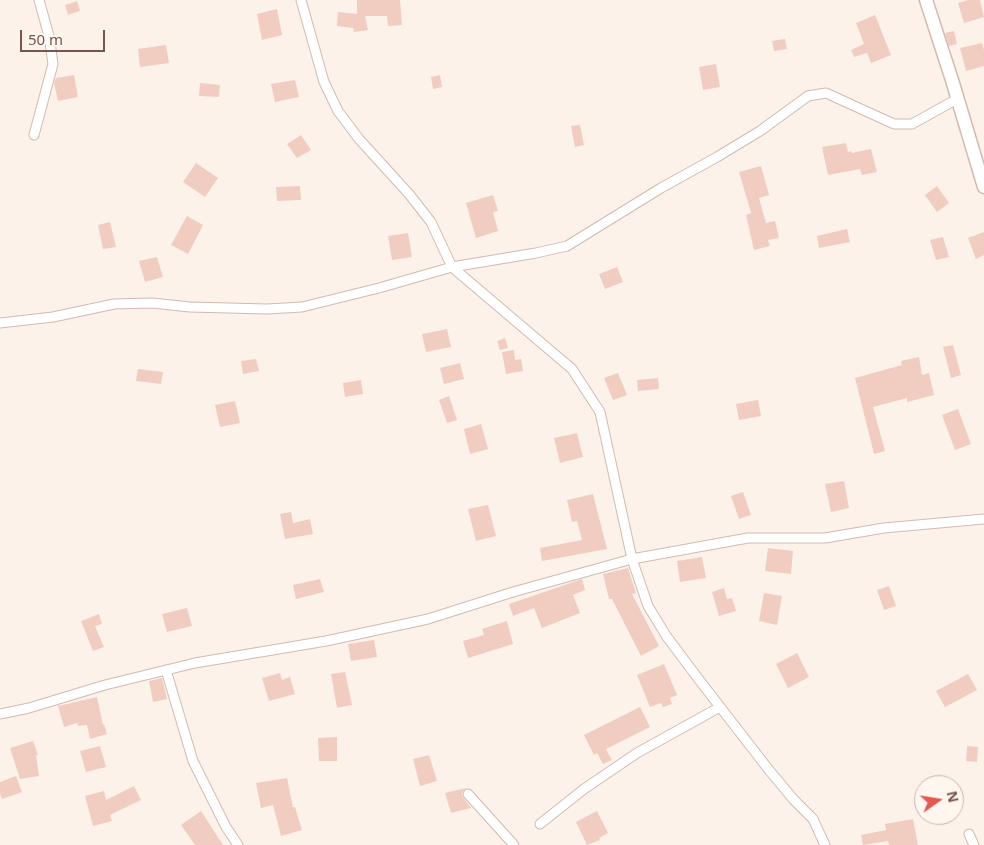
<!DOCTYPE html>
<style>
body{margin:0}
#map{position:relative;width:984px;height:845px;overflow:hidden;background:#fcf2ea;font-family:"Noto Sans",sans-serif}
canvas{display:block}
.north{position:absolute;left:914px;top:775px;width:50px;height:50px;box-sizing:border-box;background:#fff6f0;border:1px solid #c9b5af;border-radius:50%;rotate:77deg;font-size:14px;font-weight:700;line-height:20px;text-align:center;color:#77544d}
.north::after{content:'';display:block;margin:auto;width:18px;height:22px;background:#e35952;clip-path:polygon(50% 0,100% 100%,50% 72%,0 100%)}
.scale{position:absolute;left:20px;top:30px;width:85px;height:22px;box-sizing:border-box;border:2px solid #77544d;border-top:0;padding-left:6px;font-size:15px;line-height:18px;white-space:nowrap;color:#77544d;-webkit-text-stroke:4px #fff6f0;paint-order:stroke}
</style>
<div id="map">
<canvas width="984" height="845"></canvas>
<div class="north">N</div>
<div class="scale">50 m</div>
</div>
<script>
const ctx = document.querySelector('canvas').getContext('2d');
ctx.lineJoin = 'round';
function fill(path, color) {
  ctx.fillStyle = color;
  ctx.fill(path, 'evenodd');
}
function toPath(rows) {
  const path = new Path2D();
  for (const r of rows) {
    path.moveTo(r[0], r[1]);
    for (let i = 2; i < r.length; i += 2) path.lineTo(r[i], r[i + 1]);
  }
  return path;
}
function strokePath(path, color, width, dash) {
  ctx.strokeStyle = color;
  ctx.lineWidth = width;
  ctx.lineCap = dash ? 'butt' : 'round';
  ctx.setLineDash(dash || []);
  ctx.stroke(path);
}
fill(toPath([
 [357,0,400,0,402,25,388,26,387,16,365,16,368,30,354,32,353,28,337,26,338,12,357,14],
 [968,0,980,0,984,17,964,23,958,3],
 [77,1,80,11,68,15,65,5],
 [277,9,282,35,262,40,257,14],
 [875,15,891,55,871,63,867,53,854,57,851,50,864,44,856,23],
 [954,31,957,44,949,46,945,33],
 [785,39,787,49,774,51,772,41],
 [982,43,984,50,984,66,966,71,960,48],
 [166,45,169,63,140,67,138,49],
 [716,64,720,87,703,90,699,67],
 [74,75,78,97,58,101,54,83,56,78],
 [440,75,442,87,433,89,431,77],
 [295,80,299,97,275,102,271,84],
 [200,83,220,85,219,97,199,96],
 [580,125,584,145,575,147,571,126],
 [301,135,311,150,297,158,287,144],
 [846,143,848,152,851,151,852,153,871,149,877,172,862,175,860,169,828,175,822,147],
 [196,163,218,178,205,197,183,182],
 [761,166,769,195,759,198,766,223,775,221,779,238,768,240,770,246,754,250,746,215,751,213,739,172],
 [300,186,301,200,277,201,276,187],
 [937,186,949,203,937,212,925,195],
 [493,195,498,211,493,212,498,231,476,238,466,203],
 [187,216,203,225,188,254,171,245],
 [110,222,116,247,103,249,98,225],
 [847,229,850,242,819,248,817,236],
 [984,232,984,255,976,259,968,238],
 [408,233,412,257,392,260,388,236],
 [943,237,949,257,936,260,930,240],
 [157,257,163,277,145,282,139,261],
 [617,267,623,282,605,289,599,274],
 [447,329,451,347,426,352,422,334],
 [505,338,508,348,500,350,497,341],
 [953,345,961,375,951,378,943,347],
 [514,350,515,360,521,359,523,371,506,374,502,352],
 [919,357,922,375,929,373,934,395,907,402,907,398,873,407,885,451,874,454,855,378,902,365,901,361],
 [256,359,259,371,243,374,241,361],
 [460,363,464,379,444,384,440,368],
 [138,369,163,372,161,384,136,381],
 [618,373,627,395,613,400,604,378],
 [658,378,659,389,638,391,637,380],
 [361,380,363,394,345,397,343,383],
 [449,396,457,420,447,423,439,400],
 [758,400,761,416,739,420,736,404],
 [235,401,240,423,220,427,215,405],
 [958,409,971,444,955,450,942,415],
 [481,424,488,449,470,454,464,429],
 [577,433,583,457,560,463,554,438],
 [844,481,849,508,831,512,825,484],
 [743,492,751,515,739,519,731,496],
 [593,494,607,549,542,561,540,548,582,540,577,521,572,522,567,500],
 [488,505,496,536,476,541,468,509],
 [291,512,293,523,310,519,313,534,285,539,280,514],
 [768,548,793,551,791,574,765,571],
 [702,557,706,578,680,582,677,561],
 [628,568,636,593,632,594,659,646,641,656,612,599,609,599,603,574],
 [320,579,324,592,296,599,293,585],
 [582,579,585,590,573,595,580,613,542,628,534,608,513,616,509,604],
 [889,586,896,606,884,610,877,590],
 [724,588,727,599,732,598,736,611,719,616,712,592],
 [764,593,782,596,777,625,759,621],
 [187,608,192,626,167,632,162,614],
 [99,614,102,624,95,626,104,647,93,651,81,621],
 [507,621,513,644,468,658,463,641,484,635,482,629],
 [374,640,377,657,351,661,348,644],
 [797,653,809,677,788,688,776,664],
 [664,664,677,695,670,698,672,704,663,707,661,703,650,707,637,675],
 [345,672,352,705,337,708,331,674],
 [280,673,282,680,290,677,295,694,269,701,262,678],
 [968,674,977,690,945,707,936,691],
 [162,678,167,699,153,702,149,681],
 [97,697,103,725,104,724,107,734,90,739,87,725,78,726,77,723,64,727,58,706],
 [640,707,650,727,606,749,612,760,603,764,597,753,594,755,584,735],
 [337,737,337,761,319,761,318,738],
 [33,741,38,755,36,755,39,776,20,779,10,748],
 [100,746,106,767,86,772,80,751],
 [967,746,978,747,977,762,966,761],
 [429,755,437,781,420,786,413,759],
 [16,776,22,792,2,799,0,793,0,782],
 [287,778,293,807,295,807,302,830,281,836,273,805,261,808,256,783],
 [134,786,141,800,110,815,112,821,93,826,85,796,104,791,106,800],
 [466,788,462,792,462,796,471,808,451,813,445,793],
 [201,811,223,845,195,845,181,825],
 [597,811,608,833,599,838,600,840,587,845,576,822],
 [913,819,918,845,889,845,888,841,863,845,861,835,886,830,885,824]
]), '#f1ccc1');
const street = toPath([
 [301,0,324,82,338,111,359,139,409,194,431,222,452,267,572,369,600,412,632,559,648,606,667,637,700,681,769,770,794,800,813,819,825,845],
 [34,135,53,64,49,36,39,0],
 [0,323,53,317,114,304,152,303,190,307,267,309,302,307,379,288,452,267,536,253,567,246,661,188,717,157,760,131,808,96,826,93,894,124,912,124,957,99],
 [166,670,193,761,226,827,238,845],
 [0,714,29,708,105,685,195,663,326,641,428,619,513,592,632,559,748,538,825,538,884,528,984,519],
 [468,794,514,845],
 [540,824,584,789,637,753,720,707],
 [969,834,974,845]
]);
const secondary = toPath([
 [926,0,952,80,984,187]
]);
strokePath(street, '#d1bab1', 11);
strokePath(secondary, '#d4b9af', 15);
strokePath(street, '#fff', 9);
strokePath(secondary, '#fff', 12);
</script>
